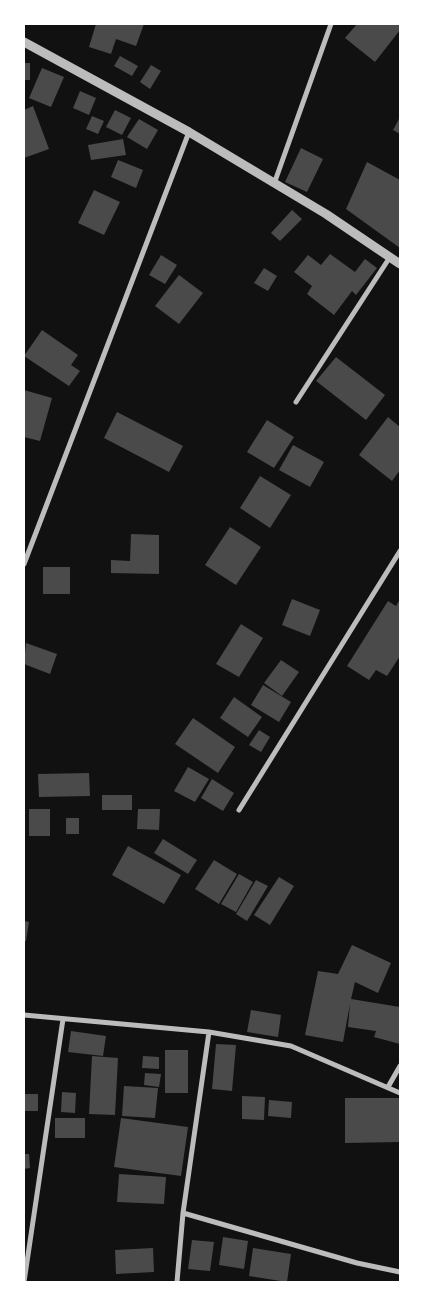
<!DOCTYPE html>
<style>
body{margin:0}
#map{position:relative;width:424px;height:1306px;overflow:hidden;background:#111;font-family:Overpass,sans-serif}
canvas{display:block}
.frame{position:absolute;inset:0;border:25px solid #fff;pointer-events:none}
</style>
<div id="map">
<canvas width="424" height="1306"></canvas>
<div class="frame"></div>
</div>
<script>
const ctx = document.querySelector('canvas').getContext('2d');
ctx.lineJoin = 'round';
function fill(path, color) {
  ctx.fillStyle = color;
  ctx.fill(path, 'evenodd');
}
function toPath(rows) {
  const path = new Path2D();
  for (const r of rows) {
    path.moveTo(r[0], r[1]);
    for (let i = 2; i < r.length; i += 2) path.lineTo(r[i], r[i + 1]);
  }
  return path;
}
function strokePath(path, color, width, dash) {
  ctx.strokeStyle = color;
  ctx.lineWidth = width;
  ctx.lineCap = dash ? 'butt' : 'round';
  ctx.setLineDash(dash || []);
  ctx.stroke(path);
}
fill(toPath([
 [96,24,144,24,136,46,116,39,111,54,89,47],
 [357,24,400,24,400,30,375,62,345,38],
 [120,56,138,66,132,76,114,66],
 [24,63,30,63,30,80,24,80],
 [151,65,161,71,150,89,140,82],
 [42,68,64,77,51,107,29,98],
 [80,91,96,98,89,115,73,108],
 [33,106,49,149,24,158,24,110],
 [115,110,131,118,122,135,106,127],
 [92,116,104,121,98,134,86,129],
 [400,117,400,134,393,130],
 [139,119,158,130,147,149,127,137],
 [123,139,126,155,91,160,88,145],
 [301,148,323,159,307,192,285,182],
 [118,160,143,170,136,188,111,177],
 [367,162,400,180,400,248,346,209],
 [94,190,120,202,104,235,78,223],
 [292,210,302,219,280,241,271,233],
 [330,254,355,272,365,259,377,268,356,295,352,291,334,315,307,294,312,286,294,272,308,255,321,265],
 [161,255,177,265,165,284,149,275],
 [264,268,277,276,268,291,254,283],
 [179,275,203,293,179,324,155,306],
 [42,330,78,355,71,365,80,371,69,386,24,356],
 [336,357,385,395,366,420,316,381],
 [24,390,52,398,40,441,24,437],
 [117,412,183,446,169,472,104,438],
 [388,417,400,427,400,470,392,481,359,455],
 [267,420,294,437,274,468,247,452],
 [293,445,324,462,310,487,279,470],
 [260,476,291,495,270,528,240,508],
 [230,527,261,547,236,585,205,565],
 [131,534,159,535,159,574,111,573,111,560,130,561],
 [43,567,70,567,70,594,43,594],
 [292,599,320,610,310,636,282,625],
 [400,599,400,656,387,676,376,670,369,680,347,666,388,601,396,606],
 [241,624,263,638,239,677,216,664],
 [26,643,57,654,50,674,24,664],
 [281,660,299,672,282,696,264,683],
 [263,685,291,702,279,722,251,705],
 [234,697,262,717,248,737,220,718],
 [193,718,235,747,218,773,175,744],
 [259,730,270,737,261,752,249,745],
 [188,767,209,779,195,802,174,791],
 [89,773,90,796,39,797,38,774],
 [212,779,234,793,223,811,201,798],
 [102,795,132,795,132,810,102,810],
 [29,809,50,809,50,836,29,836],
 [138,809,160,809,159,830,137,829],
 [66,818,79,818,79,834,66,834],
 [163,839,197,860,188,874,154,853],
 [128,846,181,875,164,904,112,875],
 [214,860,237,874,219,904,195,889],
 [239,874,253,882,236,912,221,904],
 [279,877,294,886,270,925,254,915],
 [256,880,268,886,247,921,236,914],
 [24,921,29,922,26,941,24,941],
 [352,945,391,963,378,993,355,982,351,999,400,1007,400,1044,374,1037,376,1031,348,1027,350,1004,343,1042,305,1035,318,971,338,974],
 [251,1010,281,1015,278,1037,247,1032],
 [71,1031,106,1036,103,1056,68,1052],
 [216,1044,236,1045,232,1091,212,1089],
 [165,1050,188,1050,188,1093,165,1093],
 [92,1056,118,1058,115,1115,89,1114],
 [143,1056,159,1057,159,1069,142,1068],
 [145,1073,161,1074,159,1087,144,1085],
 [124,1086,158,1088,155,1118,122,1116],
 [62,1092,76,1093,75,1113,61,1112],
 [24,1094,38,1094,38,1111,24,1111],
 [242,1096,265,1097,264,1120,242,1119],
 [345,1098,400,1098,400,1142,345,1143],
 [269,1100,292,1102,291,1118,268,1116],
 [55,1118,85,1118,85,1138,55,1138],
 [121,1118,188,1127,181,1176,114,1167],
 [24,1154,29,1154,30,1168,24,1169],
 [119,1174,166,1177,164,1204,117,1202],
 [223,1237,248,1241,244,1269,219,1265],
 [192,1240,214,1242,210,1271,188,1269],
 [153,1248,154,1272,116,1274,115,1250],
 [253,1248,291,1254,287,1282,249,1276]
]), '#4a4a4a');
strokePath(toPath([
 [274,184,331,24],
 [296,402,390,257],
 [24,564,189,132],
 [239,810,400,551],
 [24,1015,209,1032,291,1046,400,1093],
 [388,1087,400,1066],
 [183,1213,357,1263,400,1272],
 [24,1282,63,1019],
 [177,1282,183,1213,209,1032]
]), '#bcbcbc', 5);
strokePath(toPath([
 [24,42,189,132,326,214,400,264]
]), '#bcbcbc', 9);
</script>
